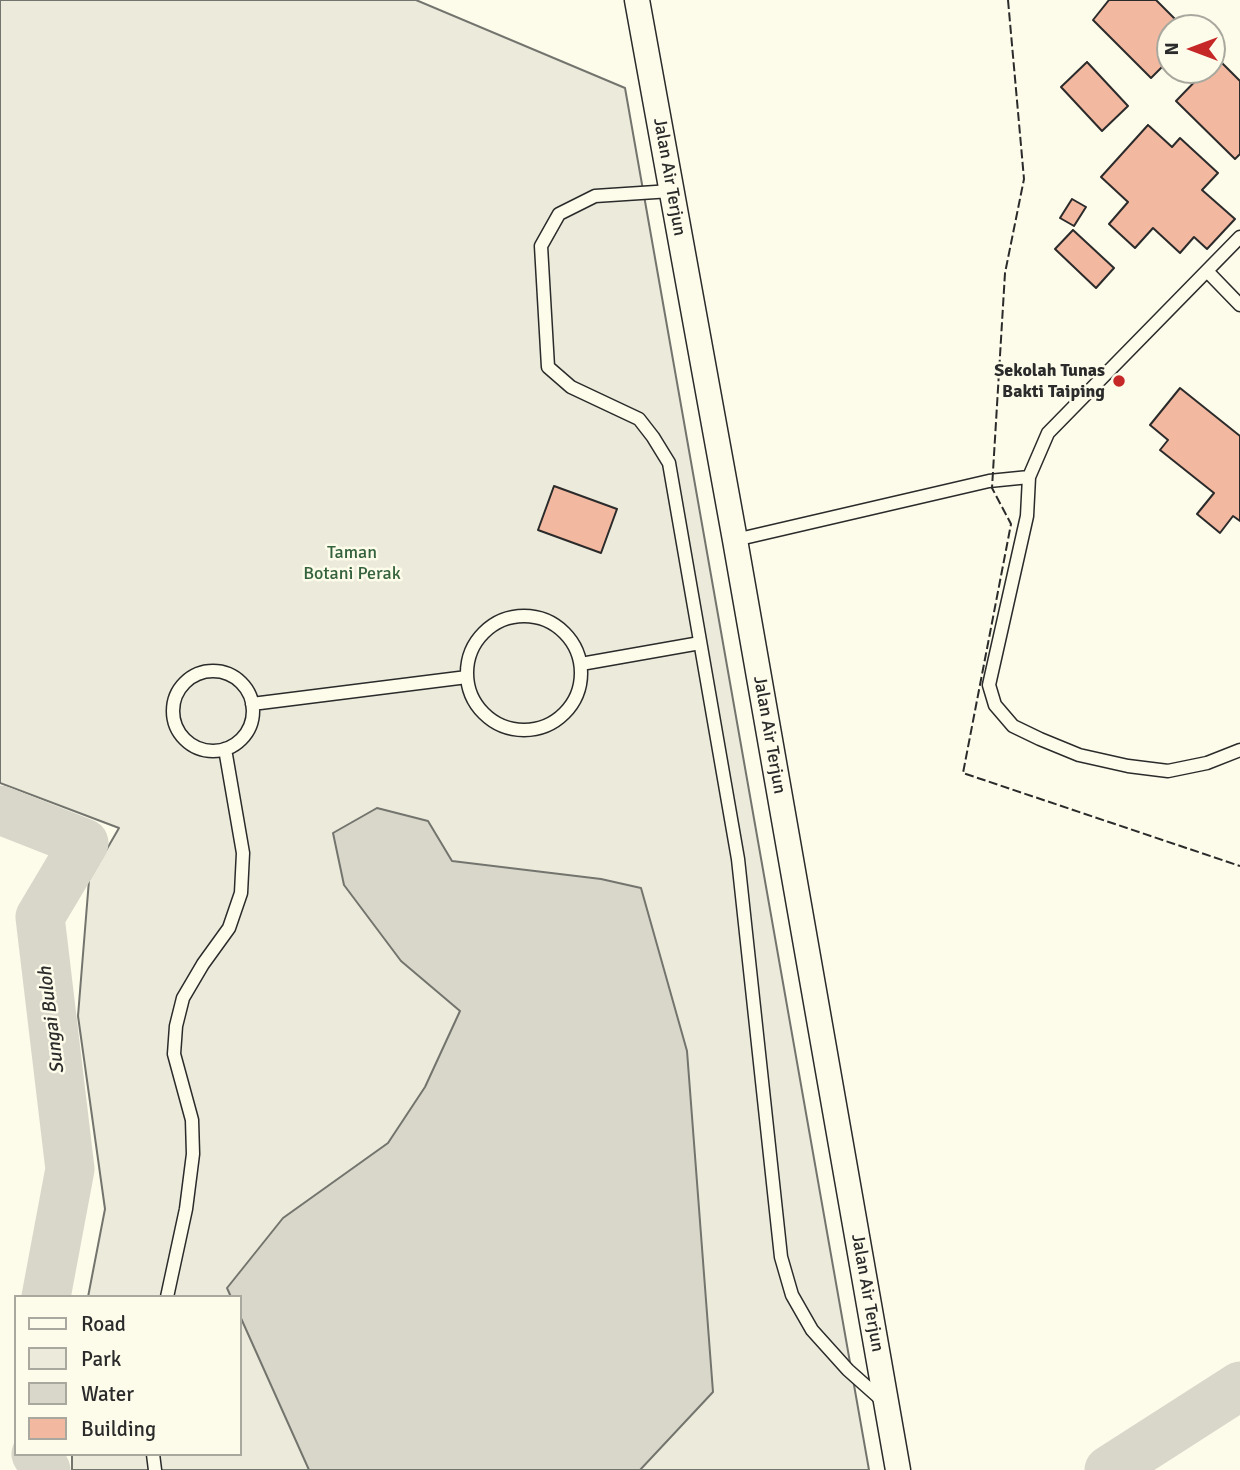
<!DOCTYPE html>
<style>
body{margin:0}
#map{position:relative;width:1240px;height:1470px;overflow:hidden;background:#fdfbea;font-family:Signika,sans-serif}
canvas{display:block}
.legend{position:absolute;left:14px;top:1295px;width:228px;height:161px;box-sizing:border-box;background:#fdfbea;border:2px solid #a9a89e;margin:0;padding:9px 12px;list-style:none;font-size:21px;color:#2b2b2b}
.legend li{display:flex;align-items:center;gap:14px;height:35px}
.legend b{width:35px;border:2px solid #a9a89e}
.north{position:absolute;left:1156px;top:14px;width:70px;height:70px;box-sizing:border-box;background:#fdfbea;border:2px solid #a9a89e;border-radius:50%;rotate:270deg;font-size:19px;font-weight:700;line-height:28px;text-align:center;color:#2b2b2b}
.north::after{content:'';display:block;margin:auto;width:24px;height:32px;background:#c62828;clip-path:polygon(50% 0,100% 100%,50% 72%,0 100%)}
</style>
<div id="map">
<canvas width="1240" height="1470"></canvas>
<ul class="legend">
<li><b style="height:9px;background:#fdfbea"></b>Road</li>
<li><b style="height:19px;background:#ecebdb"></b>Park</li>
<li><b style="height:19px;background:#d8d7c9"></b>Water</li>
<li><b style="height:19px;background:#f2b8a0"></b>Building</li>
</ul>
<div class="north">N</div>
</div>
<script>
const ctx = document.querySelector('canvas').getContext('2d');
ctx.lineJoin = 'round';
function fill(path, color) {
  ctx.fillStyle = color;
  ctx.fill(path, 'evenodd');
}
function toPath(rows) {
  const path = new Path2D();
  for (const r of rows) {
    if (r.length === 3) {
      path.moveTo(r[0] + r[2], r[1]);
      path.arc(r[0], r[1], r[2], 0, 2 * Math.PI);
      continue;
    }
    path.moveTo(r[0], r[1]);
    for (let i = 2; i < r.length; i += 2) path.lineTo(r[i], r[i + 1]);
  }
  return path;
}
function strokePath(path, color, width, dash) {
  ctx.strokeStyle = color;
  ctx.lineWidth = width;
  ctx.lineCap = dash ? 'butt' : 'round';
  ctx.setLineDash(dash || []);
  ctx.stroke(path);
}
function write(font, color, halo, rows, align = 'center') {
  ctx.font = font + ' Signika,sans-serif';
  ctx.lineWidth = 5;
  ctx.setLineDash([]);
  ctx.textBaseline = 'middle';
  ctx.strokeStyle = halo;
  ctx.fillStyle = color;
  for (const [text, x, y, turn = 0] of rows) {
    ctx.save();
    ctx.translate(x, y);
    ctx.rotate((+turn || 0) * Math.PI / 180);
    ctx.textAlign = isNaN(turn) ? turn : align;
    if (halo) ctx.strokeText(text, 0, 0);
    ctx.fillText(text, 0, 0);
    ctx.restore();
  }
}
const green = toPath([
 [0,0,416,0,625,88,869,1470,72,1470,72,1454,240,1454,240,1297,88,1297,105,1209,78,1016,89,880,119,828,0,783,0,0]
]);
fill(green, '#ecebdb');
strokePath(green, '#74746e', 2);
const water = toPath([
 [377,808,428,821,452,861,601,879,641,888,687,1051,713,1392,640,1470,309,1470,240,1316,240,1297,231,1297,227,1288,283,1218,388,1143,425,1087,460,1011,401,961,344,885,333,833,377,808]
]);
fill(water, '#d8d7c9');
strokePath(water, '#74746e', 2);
strokePath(toPath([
 [0,810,84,843,40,917,70,1169,46,1297],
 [36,1454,46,1470],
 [1109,1470,1240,1386]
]), '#d8d7c9', 49);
const building = toPath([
 [1109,0,1156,0,1184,28,1170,28,1170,59,1151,78,1093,20,1109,0],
 [1217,58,1240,81,1240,154,1235,159,1176,101,1206,70,1212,70,1212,63,1217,58],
 [1087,62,1128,106,1102,131,1061,87,1087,62],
 [1148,125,1172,147,1180,138,1218,173,1202,190,1235,219,1207,249,1194,237,1180,253,1153,228,1135,248,1109,224,1128,202,1101,177,1148,125],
 [1072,199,1086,207,1074,226,1060,218,1072,199],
 [1073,230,1114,268,1096,288,1055,249,1073,230],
 [1180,388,1240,436,1240,521,1233,516,1220,533,1197,514,1214,493,1160,450,1168,440,1150,425,1180,388],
 [554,486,617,509,601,553,538,530,554,486]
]);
fill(building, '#f2b8a0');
strokePath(building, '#2b2b2b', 2);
const lane = toPath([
 [671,191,595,196,559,214,541,246,548,367,571,387,639,419,653,437,669,463,738,859,781,1257,792,1295,812,1330,848,1370,884,1402],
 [1207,271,1240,305],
 [1029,477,1027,516,989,685,995,705,1013,726,1040,739,1079,755,1128,766,1168,771,1207,763,1240,750],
 [735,540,989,481,1029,477,1048,433,1240,237],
 [524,673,57],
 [581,664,700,643],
 [213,711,40],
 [252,704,467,677],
 [167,1297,186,1209,193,1154,192,1120,174,1054,176,1026,183,998,203,964,229,928,241,893,243,853,225,749],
 [153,1454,155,1470]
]);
const street = toPath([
 [637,0,735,540,898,1470]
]);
strokePath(lane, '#2b2b2b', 15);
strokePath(street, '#2b2b2b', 27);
strokePath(lane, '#fdfbea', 12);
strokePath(street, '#fdfbea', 24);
strokePath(toPath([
 [1008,0,1024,179,1005,273,992,488,1011,524,963,773,1240,866]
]), '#2b2b2b', 2, [9, 3.5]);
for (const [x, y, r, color] of [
 [1119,381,7,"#c62828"]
]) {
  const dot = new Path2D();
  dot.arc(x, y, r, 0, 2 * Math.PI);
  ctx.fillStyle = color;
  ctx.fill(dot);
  strokePath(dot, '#fdfbea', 2.5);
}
write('18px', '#2b2b2b', '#fdfbea', [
 ["Jalan Air Terjun",669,177,80],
 ["Jalan Air Terjun",769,735,80],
 ["Jalan Air Terjun",867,1293,80]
]);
write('bold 18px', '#2b2b2b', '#fdfbea', [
 ["Sekolah Tunas",1105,371],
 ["Bakti Taiping",1105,392]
], 'right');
write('18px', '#34623c', '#fdfbea', [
 ["Taman",352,553],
 ["Botani Perak",352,574]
]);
write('italic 19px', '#2b2b2b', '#fdfbea', [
 ["Sungai Buloh",52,1020,-97]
]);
</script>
